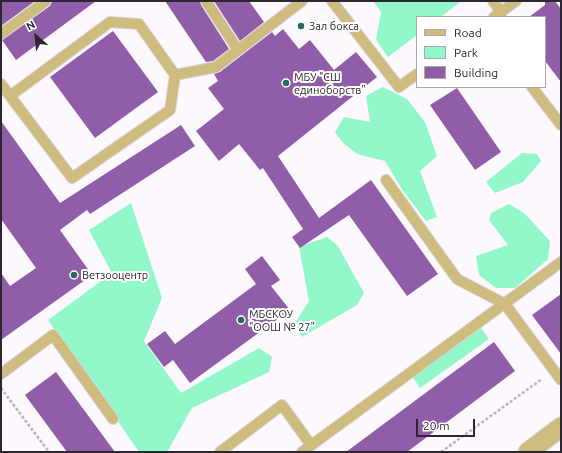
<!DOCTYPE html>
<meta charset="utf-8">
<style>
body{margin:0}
#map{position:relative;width:562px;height:453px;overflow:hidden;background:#fcf8fd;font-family:Ubuntu,sans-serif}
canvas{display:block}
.frame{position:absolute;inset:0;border:2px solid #2d252f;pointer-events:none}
.legend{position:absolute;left:416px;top:16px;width:130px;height:72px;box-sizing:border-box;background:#fff;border:1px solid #aba8ac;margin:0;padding:5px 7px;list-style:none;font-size:12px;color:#2d252f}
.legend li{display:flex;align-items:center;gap:8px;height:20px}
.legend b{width:20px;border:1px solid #aba8ac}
.north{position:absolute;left:16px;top:16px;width:40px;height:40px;-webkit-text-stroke:3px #fff;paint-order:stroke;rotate:333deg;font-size:11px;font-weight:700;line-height:16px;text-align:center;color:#2d252f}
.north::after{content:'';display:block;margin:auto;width:14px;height:18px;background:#2d252f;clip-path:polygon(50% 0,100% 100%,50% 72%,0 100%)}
.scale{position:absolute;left:416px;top:419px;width:59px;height:18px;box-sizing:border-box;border:2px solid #2d252f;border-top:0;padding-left:5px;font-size:12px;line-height:14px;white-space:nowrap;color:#2d252f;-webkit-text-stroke:3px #fff;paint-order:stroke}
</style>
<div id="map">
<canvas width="562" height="453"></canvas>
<div class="frame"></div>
<ul class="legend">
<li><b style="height:5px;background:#cdbc7d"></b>Road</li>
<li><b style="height:11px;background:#92f7c9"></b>Park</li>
<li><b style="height:11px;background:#905da9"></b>Building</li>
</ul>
<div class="north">N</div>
<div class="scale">20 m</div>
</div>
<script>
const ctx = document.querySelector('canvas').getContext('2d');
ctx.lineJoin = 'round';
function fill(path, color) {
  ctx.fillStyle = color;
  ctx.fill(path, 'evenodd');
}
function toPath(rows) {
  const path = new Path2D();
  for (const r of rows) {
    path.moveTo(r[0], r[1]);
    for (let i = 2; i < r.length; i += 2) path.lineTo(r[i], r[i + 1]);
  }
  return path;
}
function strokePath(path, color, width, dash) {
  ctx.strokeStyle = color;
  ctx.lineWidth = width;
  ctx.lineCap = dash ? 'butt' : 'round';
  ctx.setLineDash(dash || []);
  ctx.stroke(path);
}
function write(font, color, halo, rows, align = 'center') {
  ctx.font = font + ' Ubuntu,sans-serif';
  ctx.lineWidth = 4;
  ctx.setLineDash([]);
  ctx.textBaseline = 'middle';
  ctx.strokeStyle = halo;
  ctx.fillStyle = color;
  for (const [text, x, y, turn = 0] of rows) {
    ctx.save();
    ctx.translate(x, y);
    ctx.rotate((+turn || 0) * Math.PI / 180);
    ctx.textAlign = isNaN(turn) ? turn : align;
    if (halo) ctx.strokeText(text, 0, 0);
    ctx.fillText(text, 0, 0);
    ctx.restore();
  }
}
fill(toPath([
 [373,1,459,1,460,2,441,17,417,17,417,35,388,57,376,40,381,12],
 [383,87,407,99,425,122,437,156,420,171,437,217,426,221,403,191,385,161,357,154,343,143,335,132,344,117,370,122,366,96],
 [522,153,537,154,541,161,523,182,495,193,486,182],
 [131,203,162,298,144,341,181,393,259,348,272,357,269,372,192,408,167,452,139,452,48,320,112,273,89,230],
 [509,204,524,213,550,241,548,259,515,288,496,288,479,275,476,256,508,245,489,220,491,213],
 [327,237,338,246,364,293,357,305,302,337,295,323,309,301,299,247],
 [481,328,489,339,420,388,412,376]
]), '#92f7c9');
fill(toPath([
 [1,1,35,1,1,26],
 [52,1,96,1,16,60,2,40,50,6],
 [165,1,200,1,201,5,229,49,213,61,206,62],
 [214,1,249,1,264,22,240,41],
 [545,1,555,1,561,9,561,82,545,61,545,17,529,17,545,5],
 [283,29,299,49,310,40,334,70,356,52,377,77,278,156,319,218,371,180,438,274,407,296,349,215,300,248,292,237,303,229,263,168,260,170,239,144,219,161,196,131,224,109,208,88,218,81,214,74,220,72,272,32,275,36],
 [113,31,158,92,95,138,50,77],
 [457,88,501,152,475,170,430,105],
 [1,121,60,203,181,125,195,146,90,214,87,210,60,230,92,275,1,340,1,273,10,286,36,268,1,219],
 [262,256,280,280,271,286,290,310,190,383,173,360,164,367,147,344,165,331,175,344,256,284,245,269],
 [561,294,561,354,532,315],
 [494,342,515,371,407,452,346,452],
 [56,372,115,452,67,452,25,395]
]), '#905da9');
const lane = toPath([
 [206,1,238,50],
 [332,1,399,87,417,74],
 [493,1,501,12,501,17],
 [494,17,516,1],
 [1,34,46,1],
 [175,75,216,67,302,1],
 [1,84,72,178,170,110,175,75,139,24,110,22,10,96],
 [532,87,561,125],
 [386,180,457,279,505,304,561,380],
 [1,374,53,335,113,419],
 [220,452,282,405,311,445],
 [302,452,561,262]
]);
const street = toPath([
 [528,452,561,427]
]);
strokePath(lane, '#d7d2d8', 12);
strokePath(street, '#d7d2d8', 21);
strokePath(toPath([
 [1,388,49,452],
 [441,452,542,379]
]), '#bab4bb', 2.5, [3, 2]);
strokePath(lane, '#cdbc7d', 10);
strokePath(street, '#cdbc7d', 19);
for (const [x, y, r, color] of [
 [301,26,4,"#266b5e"],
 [286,83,4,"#266b5e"],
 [74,275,4,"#266b5e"],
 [241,320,4,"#266b5e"]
]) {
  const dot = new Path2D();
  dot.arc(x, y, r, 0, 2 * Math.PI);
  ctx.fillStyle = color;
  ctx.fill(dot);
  strokePath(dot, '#fff', 1.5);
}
write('11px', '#2d252f', '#fff', [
 ["Зал бокса",309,26],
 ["МБУ \"СШ",294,77],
 ["единоборств\"",294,90],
 ["Ветзооцентр",82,275],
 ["МБСКОУ",249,314],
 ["\"ООШ № 27\"",249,327]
], 'left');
</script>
